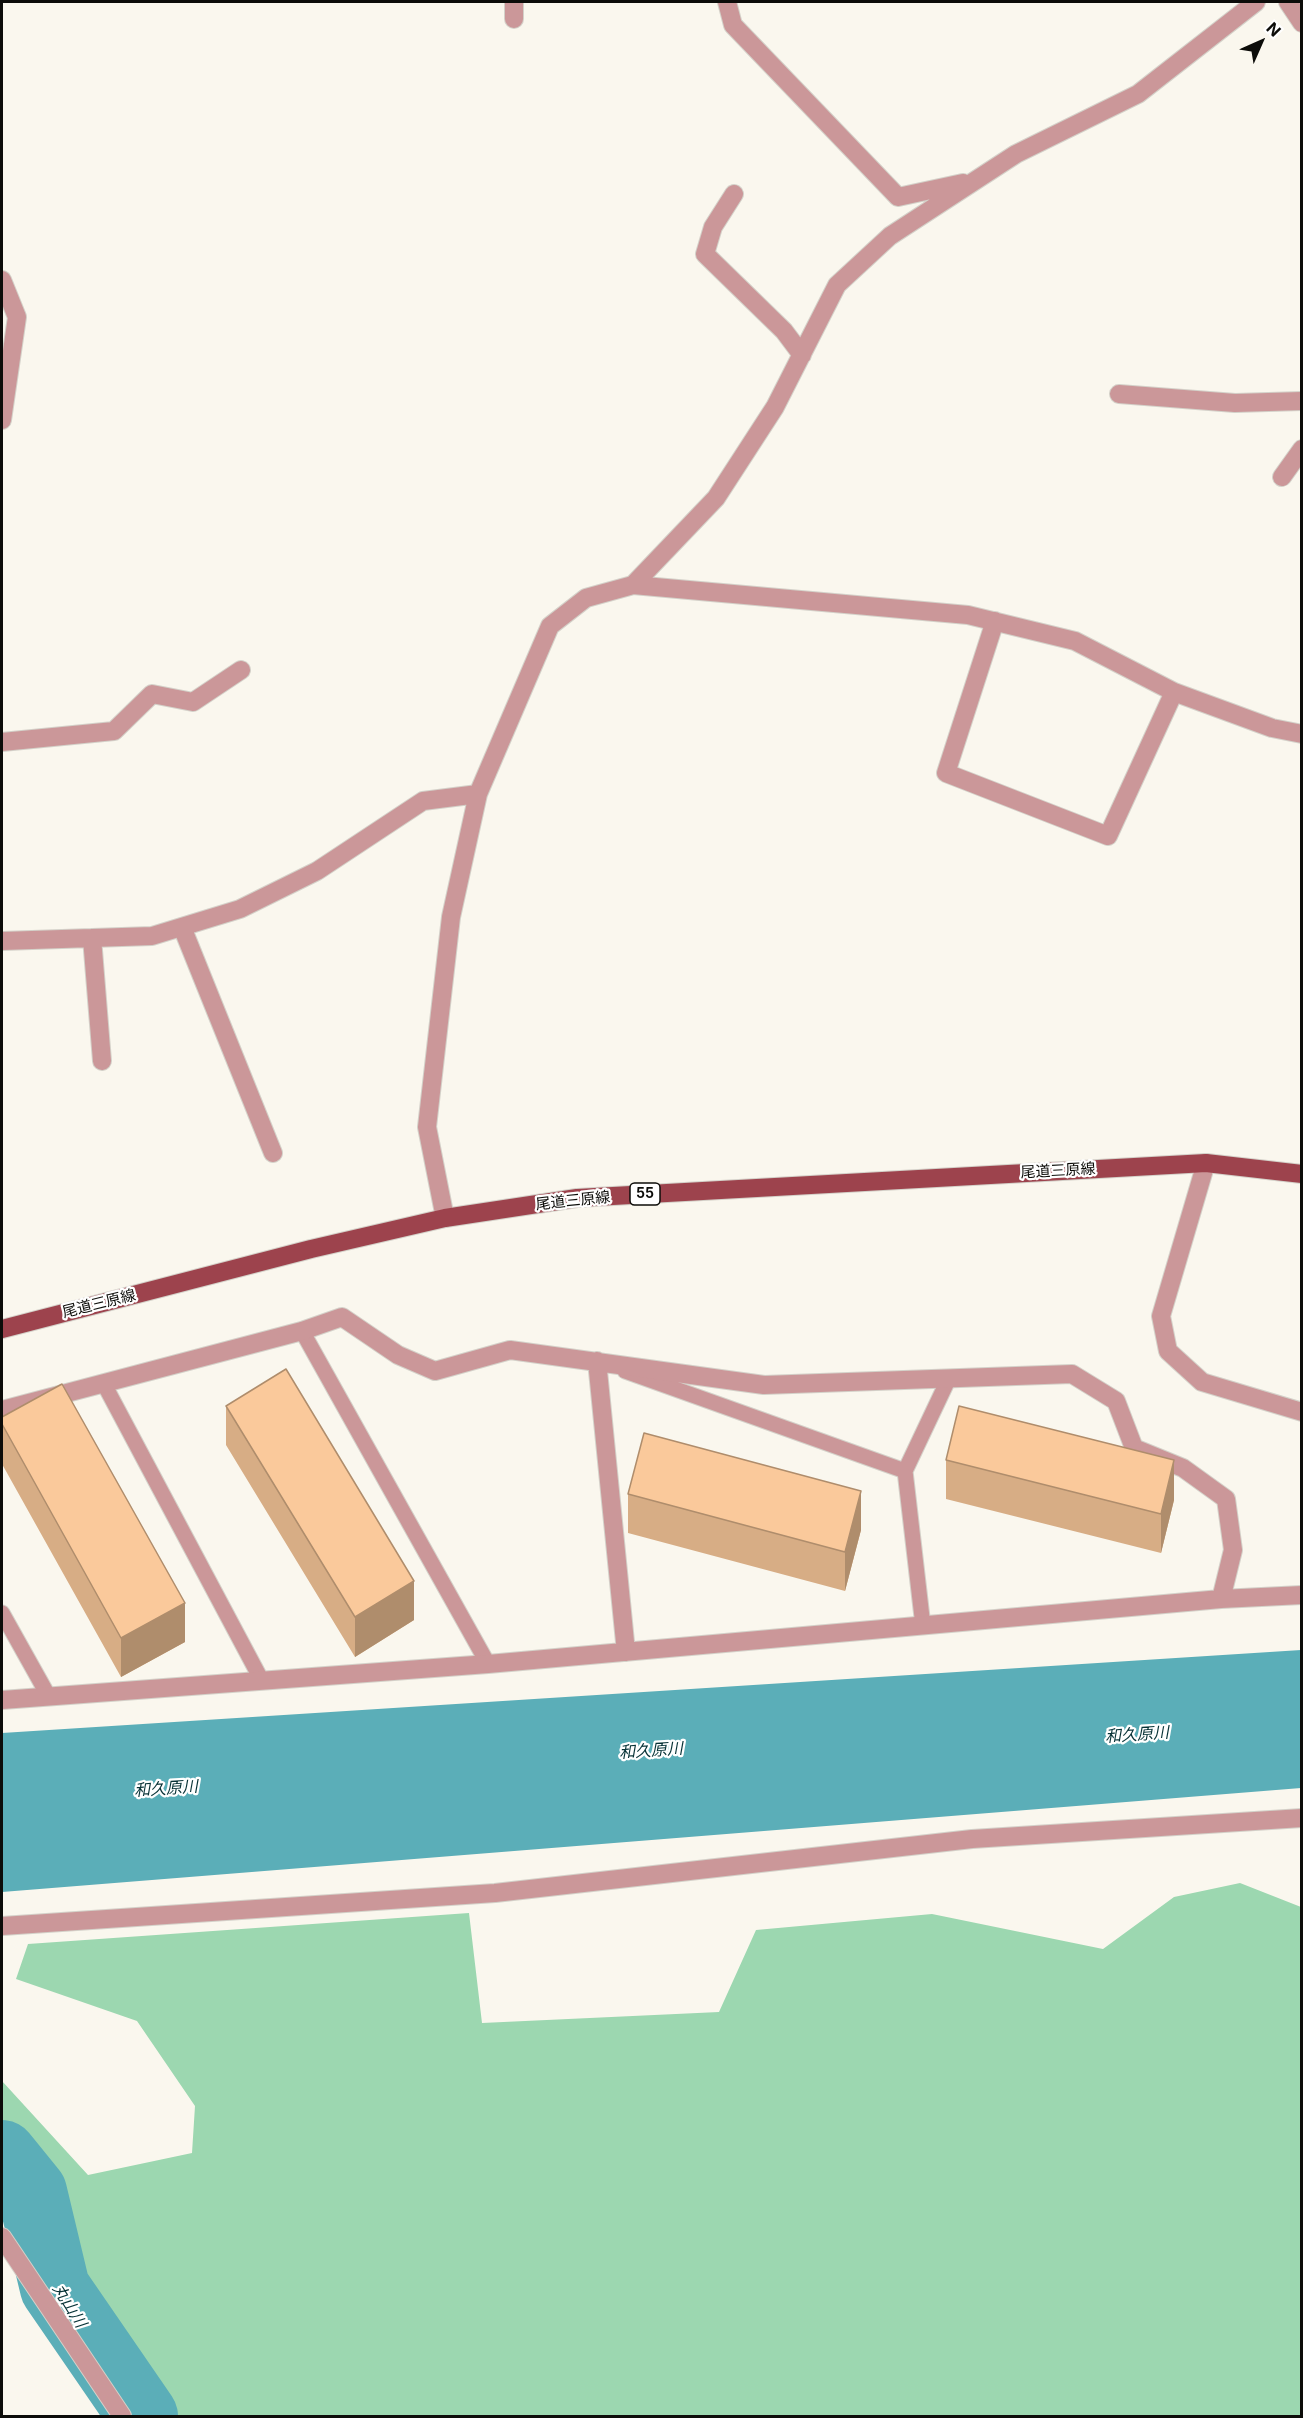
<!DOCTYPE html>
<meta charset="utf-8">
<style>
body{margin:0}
#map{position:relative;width:1303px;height:2418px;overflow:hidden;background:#faf7ee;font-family:Inter,sans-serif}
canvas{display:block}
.frame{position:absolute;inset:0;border:3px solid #0c0c09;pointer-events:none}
.north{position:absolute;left:1231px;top:12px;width:60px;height:60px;-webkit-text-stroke:4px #fff;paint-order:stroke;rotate:45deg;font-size:16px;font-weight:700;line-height:24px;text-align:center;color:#0c0c09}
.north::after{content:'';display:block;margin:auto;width:21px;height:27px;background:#0c0c09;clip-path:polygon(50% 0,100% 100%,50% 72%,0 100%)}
</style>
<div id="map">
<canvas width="1303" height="2418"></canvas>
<div class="frame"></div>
<div class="north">N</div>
</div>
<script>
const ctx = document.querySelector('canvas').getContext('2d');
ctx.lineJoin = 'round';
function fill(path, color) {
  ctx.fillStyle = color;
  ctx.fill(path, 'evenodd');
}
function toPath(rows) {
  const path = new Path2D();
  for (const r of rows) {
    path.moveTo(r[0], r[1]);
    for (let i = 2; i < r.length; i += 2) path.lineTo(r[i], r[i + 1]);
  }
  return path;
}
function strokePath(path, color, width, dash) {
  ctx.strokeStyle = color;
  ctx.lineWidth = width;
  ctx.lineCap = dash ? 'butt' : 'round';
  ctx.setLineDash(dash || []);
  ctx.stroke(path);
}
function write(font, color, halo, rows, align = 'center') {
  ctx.font = font + ' Inter,"Noto Sans JP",sans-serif';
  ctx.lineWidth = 4.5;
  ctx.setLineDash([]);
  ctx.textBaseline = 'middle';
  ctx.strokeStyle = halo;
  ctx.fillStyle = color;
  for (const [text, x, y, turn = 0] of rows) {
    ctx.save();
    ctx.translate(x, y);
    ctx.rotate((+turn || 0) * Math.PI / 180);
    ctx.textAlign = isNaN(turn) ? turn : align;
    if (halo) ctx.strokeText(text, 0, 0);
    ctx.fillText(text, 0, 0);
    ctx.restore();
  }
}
fill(toPath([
 [1240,1883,1301,1907,1301,2416,156,2416,66,2279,57,2194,2,2138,2,2081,88,2175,192,2153,195,2106,137,2021,16,1979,28,1944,469,1913,482,2023,719,2012,756,1930,932,1914,1103,1949,1174,1897]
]), '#9cd7b0');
fill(toPath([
 [1301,1650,1301,1788,2,1892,2,1733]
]), '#5baeb8');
strokePath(toPath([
 [2,2155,32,2192,55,2288,143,2416]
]), '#5baeb8', 70);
const service = toPath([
 [302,1331,488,1664],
 [625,1371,905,1471,923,1626],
 [104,1384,262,1681],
 [905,1471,949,1378],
 [2,1613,49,1697]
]);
const minor = toPath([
 [727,2,733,25,898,197,963,183],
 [1288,2,1302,23],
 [514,19,514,2],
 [734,194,713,227,705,254,784,331,802,355],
 [2,280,17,317,2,420],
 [1119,394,1235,403,1302,401],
 [1282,477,1302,449],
 [633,585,968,615,1075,641,1174,692,1272,728,1302,734],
 [995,621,946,773,1108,836,1174,692],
 [2,742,114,731,152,694,193,702,241,670],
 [182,927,273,1153],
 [92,938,102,1061],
 [2,941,152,936,240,909,317,871,423,801,478,794],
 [1206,1163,1161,1316,1168,1351,1202,1382,1302,1412],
 [445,1218,427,1127,451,917,478,794,550,626,586,598,633,585,716,498,775,407,837,285,890,236,1016,154,1138,94,1256,2],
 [597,1361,626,1652],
 [2,1410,302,1331,342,1317,398,1355,435,1371,510,1350,764,1385,1072,1374,1116,1401,1134,1448,1183,1468,1226,1499,1233,1550,1221,1599],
 [2,1700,488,1664,1221,1599,1302,1595],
 [2,1926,495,1893,972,1839,1302,1818],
 [2,2237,122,2416]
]);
const primary = toPath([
 [2,1329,311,1249,445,1218,577,1198,1206,1163,1302,1174]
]);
strokePath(service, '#d4d1c9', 17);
strokePath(minor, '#d4d1c9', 20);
strokePath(primary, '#d4d1c9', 20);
strokePath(service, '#cb9799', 15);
strokePath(minor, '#cb9799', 18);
strokePath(primary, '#9d434d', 18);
fill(toPath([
 [226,1406,414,1620,355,1657,226,1445],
 [2,1417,185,1642,121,1677,2,1464],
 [946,1460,1174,1500,1161,1553,946,1499],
 [628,1494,861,1530,845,1591,628,1533]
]), '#d7ad85');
fill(toPath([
 [1174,1460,1174,1500,1161,1553,1161,1514],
 [861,1491,861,1530,845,1591,845,1552],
 [414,1581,414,1620,355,1657,355,1617],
 [185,1603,185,1642,121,1677,121,1638]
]), '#af8d6c');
const building = toPath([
 [286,1369,414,1581,355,1617,226,1406,286,1369],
 [62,1384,185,1603,121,1638,2,1424,2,1417,62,1384],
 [959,1406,1174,1460,1161,1514,946,1460,959,1406],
 [644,1433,861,1491,845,1552,628,1494,644,1433]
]);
fill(building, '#fac99b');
strokePath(building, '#af8d6c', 1.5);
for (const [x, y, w] of [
 [645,1194,30]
]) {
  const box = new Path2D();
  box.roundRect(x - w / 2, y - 11, w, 22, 4.5);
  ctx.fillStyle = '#fff';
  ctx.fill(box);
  strokePath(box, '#0c0c09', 1.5);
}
write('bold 14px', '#0c0c09', null, [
 ["55",645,1194]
]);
write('15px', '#0c0c09', '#fff', [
 ["尾道三原線",1058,1171,-3],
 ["尾道三原線",573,1201,-6],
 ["尾道三原線",99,1304,-14]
]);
write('italic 16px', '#073236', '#fff', [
 ["和久原川",1137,1735,-4],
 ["和久原川",651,1751,-4],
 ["和久原川",166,1789,-4],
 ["丸山川",69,2306,58]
]);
</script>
